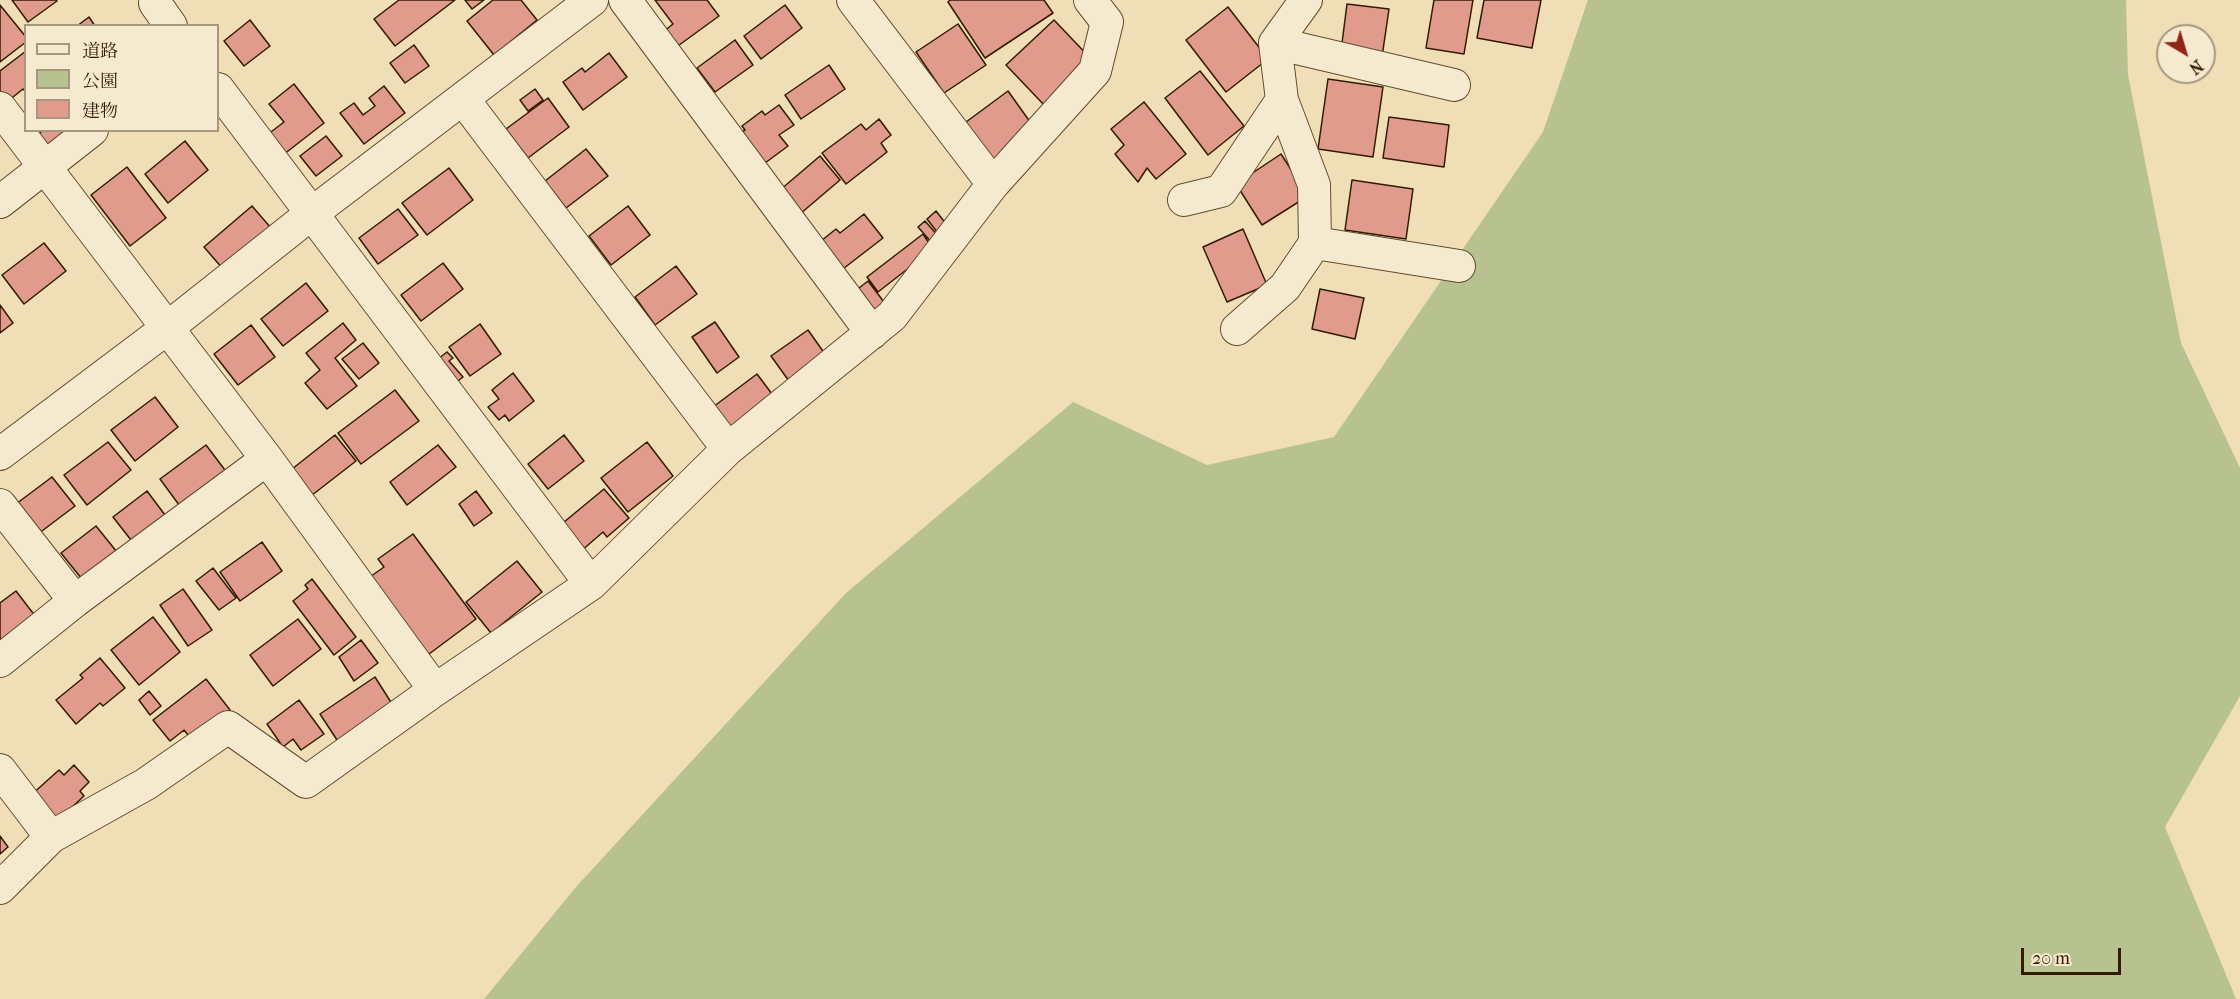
<!DOCTYPE html>
<meta charset="utf-8">
<style>
body{margin:0}
#map{position:relative;width:2240px;height:999px;overflow:hidden;background:#efdeb6;font-family:"IM FELL French Canon","Noto Serif JP",serif}
canvas{display:block}
.legend{position:absolute;left:24px;top:24px;width:195px;height:108px;box-sizing:border-box;background:#f5ead0;border:2px solid #a7977e;margin:0;padding:8px 10px;list-style:none;font-size:18px;color:#331b02}
.legend li{display:flex;align-items:center;gap:12px;height:30px}
.legend b{width:30px;border:2px solid #a7977e}
.north{position:absolute;left:2156px;top:24px;width:60px;height:60px;box-sizing:border-box;background:#f5ead0;border:2px solid #a7977e;border-radius:50%;rotate:142deg;font-size:16px;font-weight:700;line-height:24px;text-align:center;color:#331b02}
.north::after{content:'';display:block;margin:auto;width:21px;height:27px;background:#8f2418;clip-path:polygon(50% 0,100% 100%,50% 72%,0 100%)}
.scale{position:absolute;left:2021px;top:948px;width:100px;height:27px;box-sizing:border-box;border:3px solid #331b02;border-top:0;padding-left:8px;font-size:18px;line-height:21px;white-space:nowrap;color:#331b02;-webkit-text-stroke:4px #f5ead0;paint-order:stroke}
</style>
<div id="map">
<canvas width="2240" height="999"></canvas>
<ul class="legend">
<li><b style="height:8px;background:#f5ead0"></b>道路</li>
<li><b style="height:16px;background:#b7c290"></b>公園</li>
<li><b style="height:16px;background:#e09b8c"></b>建物</li>
</ul>
<div class="north">N</div>
<div class="scale">20 m</div>
</div>
<script>
const ctx = document.querySelector('canvas').getContext('2d');
ctx.lineJoin = 'round';
function fill(path, color) {
  ctx.fillStyle = color;
  ctx.fill(path, 'evenodd');
}
function toPath(rows) {
  const path = new Path2D();
  for (const r of rows) {
    path.moveTo(r[0], r[1]);
    for (let i = 2; i < r.length; i += 2) path.lineTo(r[i], r[i + 1]);
  }
  return path;
}
function strokePath(path, color, width, dash) {
  ctx.strokeStyle = color;
  ctx.lineWidth = width;
  ctx.lineCap = dash ? 'butt' : 'round';
  ctx.setLineDash(dash || []);
  ctx.stroke(path);
}
fill(toPath([
 [1588,0,2126,0,2128,75,2181,343,2240,468,2240,696,2165,827,2236,999,484,999,576,887,846,593,1073,402,1207,465,1334,437,1543,132]
]), '#b7c290');
const building = toPath([
 [12,0,56,0,57,1,28,22,12,0],
 [399,0,455,0,395,46,374,19,399,0],
 [465,0,484,0,472,9,465,0],
 [493,0,521,0,537,20,494,55,467,21,493,0],
 [655,0,707,0,719,16,671,51,659,35,673,24,655,0],
 [950,0,1044,0,1053,13,985,58,948,2,950,0],
 [1434,0,1473,0,1464,54,1426,48,1434,0],
 [1484,0,1541,0,1532,48,1477,38,1484,0],
 [1347,4,1389,9,1382,57,1341,51,1347,4],
 [0,5,26,37,26,42,0,62,0,5],
 [785,5,802,28,761,59,744,36,785,5],
 [1228,7,1268,59,1226,92,1186,40,1228,7],
 [89,17,95,26,77,26,89,17],
 [250,20,270,46,244,66,224,41,250,20],
 [1054,20,1094,62,1046,107,1006,65,1054,20],
 [958,24,986,65,944,93,916,52,958,24],
 [735,40,753,65,715,92,697,68,735,40],
 [414,45,429,66,405,83,390,63,414,45],
 [26,51,26,92,23,89,8,101,0,91,0,71,26,51],
 [609,53,627,77,583,110,563,82,582,68,585,72,609,53],
 [829,65,845,89,801,119,785,95,829,65],
 [1200,71,1244,126,1208,155,1165,98,1200,71],
 [1328,79,1383,87,1373,157,1318,149,1328,79],
 [294,84,324,123,283,155,267,135,284,122,269,104,294,84],
 [384,86,405,113,364,144,340,113,354,103,363,115,375,106,369,98,384,86],
 [535,89,543,100,528,111,520,100,535,89],
 [1008,91,1038,133,992,166,962,125,1008,91],
 [548,98,569,127,528,158,506,129,548,98],
 [1144,102,1186,154,1156,179,1147,168,1138,182,1115,154,1124,145,1111,129,1144,102],
 [779,105,794,125,779,135,788,146,761,166,734,137,745,130,742,126,762,111,765,115,779,105],
 [1389,117,1449,125,1444,167,1383,158,1389,117],
 [879,119,891,135,881,143,887,152,846,184,822,153,861,124,866,130,879,119],
 [43,130,80,130,52,158,35,138,43,130],
 [326,136,342,156,316,176,300,156,326,136],
 [185,141,208,170,168,203,145,174,185,141],
 [586,149,608,176,566,208,545,181,586,149],
 [1281,154,1308,196,1262,225,1236,184,1281,154],
 [820,156,840,180,800,214,780,190,820,156],
 [127,167,166,218,130,246,91,195,127,167],
 [449,168,473,200,427,235,402,203,449,168],
 [1352,180,1413,189,1406,239,1345,230,1352,180],
 [252,206,271,228,223,269,204,247,252,206],
 [628,206,650,235,611,265,589,236,628,206],
 [398,209,418,235,378,264,359,238,398,209],
 [936,211,950,229,941,237,927,219,936,211],
 [864,214,883,238,839,272,816,245,836,229,840,233,864,214],
 [925,221,939,237,932,243,918,227,925,221],
 [1243,229,1267,285,1227,302,1203,247,1243,229],
 [923,234,933,249,878,292,867,277,923,234],
 [44,243,66,271,24,304,2,275,44,243],
 [443,263,463,289,421,321,401,295,443,263],
 [676,266,697,294,655,325,635,297,676,266],
 [868,281,884,302,867,316,850,295,868,281],
 [306,283,328,311,283,346,261,319,306,283],
 [1320,289,1364,298,1355,339,1312,329,1320,289],
 [0,305,13,323,0,333,0,305],
 [715,322,739,357,717,373,692,337,715,322],
 [343,323,356,340,335,358,357,386,327,409,305,383,320,370,306,353,343,323],
 [480,324,501,354,470,376,449,347,480,324],
 [251,325,275,357,238,385,214,354,251,325],
 [808,330,830,361,794,388,771,356,808,330],
 [363,343,379,363,359,379,342,359,363,343],
 [447,352,453,358,449,361,463,377,448,389,429,366,447,352],
 [513,373,534,401,509,421,505,415,499,420,488,407,499,399,492,390,513,373],
 [757,374,778,402,735,434,713,407,757,374],
 [395,390,419,421,361,464,338,433,395,390],
 [155,397,178,427,135,461,111,430,155,397],
 [335,435,356,461,307,499,287,473,335,435],
 [564,435,584,461,548,489,528,464,564,435],
 [108,442,131,470,87,505,64,475,108,442],
 [647,442,673,476,628,512,601,478,647,442],
 [206,445,231,478,185,513,160,479,206,445],
 [438,445,456,467,407,505,390,482,438,445],
 [52,477,75,506,34,537,12,507,52,477],
 [604,489,629,518,607,537,603,532,580,552,558,527,604,489],
 [147,491,171,523,138,549,113,517,147,491],
 [476,491,492,513,474,526,459,504,476,491],
 [96,526,125,562,90,589,61,553,96,526],
 [413,534,476,619,421,660,363,582,384,567,378,559,413,534],
 [262,542,282,571,240,601,220,572,262,542],
 [517,561,542,592,491,633,466,602,517,561],
 [213,568,236,598,219,610,196,581,213,568],
 [312,579,356,637,334,655,293,601,308,589,305,585,312,579],
 [183,589,212,630,188,646,160,605,183,589],
 [16,591,39,621,0,651,0,603,16,591],
 [153,617,180,652,139,685,111,650,153,617],
 [298,619,321,649,273,686,250,655,298,619],
 [361,640,378,663,354,681,339,657,361,640],
 [100,658,125,688,103,706,100,703,76,724,56,700,83,678,80,675,100,658],
 [375,677,394,707,339,743,320,714,375,677],
 [206,679,230,710,192,740,184,730,170,741,153,720,206,679],
 [149,691,161,706,150,715,139,700,149,691],
 [299,700,324,734,301,750,293,739,283,747,267,724,299,700],
 [74,765,89,782,80,791,84,796,55,823,30,796,59,770,64,775,74,765],
 [0,836,8,847,0,854,0,836]
]);
fill(building, '#e09b8c');
strokePath(building, '#331b02', 1.5);
const minor = toPath([
 [625,0,872,333],
 [853,0,993,184],
 [155,3,171,26],
 [1275,43,1454,85],
 [218,89,591,584],
 [463,99,728,449],
 [0,108,267,459,435,690],
 [1184,200,1221,191,1282,100],
 [0,202,92,130],
 [1315,243,1459,266],
 [1237,329,1285,287,1315,243,1314,185,1282,100,1275,43,1306,0],
 [0,454,166,329,311,214,592,0],
 [0,505,75,601],
 [0,661,75,601,267,459],
 [0,770,51,837],
 [0,888,51,837,146,784,228,727,306,782,435,690,591,584,728,449,892,316,993,184,1095,71,1107,22,1090,0]
]);
strokePath(minor, '#624c2f', 34);
strokePath(minor, '#f5ead0', 32);
</script>
